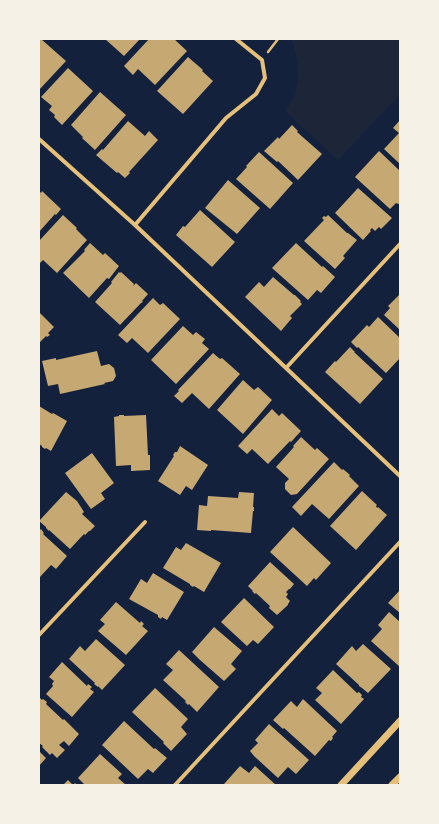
<!DOCTYPE html>
<style>
body{margin:0}
#map{position:relative;width:439px;height:824px;overflow:hidden;background:#14213d;font-family:Literata,serif}
canvas{display:block}
.frame{position:absolute;inset:0;border:40px solid #f6f1e7;pointer-events:none}
</style>
<div id="map">
<canvas width="439" height="824"></canvas>
<div class="frame"></div>
</div>
<script>
const ctx = document.querySelector('canvas').getContext('2d');
ctx.lineJoin = 'round';
function fill(path, color) {
  ctx.fillStyle = color;
  ctx.fill(path, 'evenodd');
}
function toPath(rows) {
  const path = new Path2D();
  for (const r of rows) {
    path.moveTo(r[0], r[1]);
    for (let i = 2; i < r.length; i += 2) path.lineTo(r[i], r[i + 1]);
  }
  return path;
}
function strokePath(path, color, width, dash) {
  ctx.strokeStyle = color;
  ctx.lineWidth = width;
  ctx.lineCap = dash ? 'butt' : 'round';
  ctx.setLineDash(dash || []);
  ctx.stroke(path);
}
fill(toPath([
 [290,39,400,39,400,94,338,160,285,111,295,95,298,77,297,59,293,44]
]), '#1d2539');
fill(toPath([
 [39,39,41,39,66,61,39,90],
 [105,39,140,39,124,56],
 [149,39,174,39,187,51,155,85,138,69,133,75,124,66],
 [188,57,203,70,202,71,213,81,183,114,157,91],
 [68,68,93,91,62,125,54,117,55,115,49,110,52,106,41,97],
 [100,92,126,115,95,150,82,138,83,137,71,125],
 [400,120,400,164,384,149,399,133,393,128],
 [128,121,145,136,149,131,158,140,129,172,130,173,125,178,118,172,117,173,96,155,102,149,103,150],
 [292,125,298,131,297,132,322,154,298,180,278,161,277,162,264,151,278,137,279,139],
 [379,151,400,171,400,203,398,204,396,203,390,209,355,177],
 [259,152,293,183,270,209,236,179,247,167,246,166],
 [228,180,260,208,237,234,205,208],
 [358,188,392,218,381,229,379,227,375,231,372,228,370,230,371,231,363,240,335,213],
 [39,191,41,193,42,191,61,209,56,215,55,214,39,232],
 [200,210,235,242,212,267,176,235,183,226,185,227],
 [63,215,77,228,76,229,87,240,57,273,43,260,39,264,39,241],
 [328,215,347,233,348,233,357,240,343,256,345,258,335,269,304,241,324,220,322,218,324,216,326,217],
 [90,243,103,255,105,253,119,266,109,279,107,278,89,298,63,273,85,251,84,250],
 [296,243,322,267,323,266,335,277,321,293,317,290,308,300,272,268],
 [119,272,120,273,121,272,134,284,133,286,136,283,148,294,142,301,143,302,141,303,120,325,95,302,112,283,111,282],
 [273,277,294,295,295,295,301,301,300,302,302,304,290,316,292,318,281,331,245,297,259,282,264,287],
 [400,294,400,330,384,315,390,308,388,306],
 [153,298,160,305,163,303,180,319,148,353,132,338,127,343,118,335],
 [39,312,54,327,48,333,50,335,47,337,46,336,39,343],
 [378,317,400,338,400,358,386,373,358,347,357,348,351,342,367,325,369,327],
 [183,326,193,335,196,332,205,339,202,343,209,349,176,384,151,360],
 [350,347,355,352,354,352,383,379,360,404,325,372,335,361,336,362],
 [97,351,101,366,109,364,114,368,116,376,113,381,104,383,105,384,60,394,58,384,48,386,42,361,56,358,56,360],
 [213,353,220,359,222,358,240,374,209,409,192,393,182,403,174,396,179,391,178,390],
 [243,380,254,390,258,387,272,400,243,434,217,410],
 [39,406,52,414,53,413,67,421,51,451,46,448,45,449,42,447,42,446,39,444],
 [272,409,279,416,282,413,301,431,291,442,290,441,268,464,252,449,247,454,238,446],
 [119,415,124,415,124,416,146,415,148,455,150,455,150,470,131,471,131,465,116,466,114,417,119,416],
 [301,437,315,450,317,448,329,459,297,494,291,495,285,489,285,483,289,479,276,467,294,447,293,446],
 [180,446,208,465,192,490,186,486,180,495,158,481,174,456,173,455,175,452,177,452],
 [92,453,114,483,101,493,105,499,91,509,65,473],
 [334,462,342,470,343,469,350,475,349,476,359,486,329,519,312,504,301,516,292,507],
 [362,491,377,505,376,506,377,508,378,507,387,515,356,550,330,526],
 [66,492,77,501,84,512,82,514,95,526,90,531,89,531,85,535,84,534,70,549,49,530,49,531,46,528,46,527,39,521],
 [239,492,254,493,253,507,254,507,254,511,253,511,251,533,211,530,211,531,197,530,199,505,207,506,208,496,238,498],
 [293,527,331,563,316,580,314,578,307,586,270,552],
 [41,529,44,533,43,534,67,556,56,569,51,565,40,577,39,576,39,531],
 [186,543,221,563,204,592,194,586,193,587,190,585,190,584,163,568,176,547,181,550],
 [270,562,294,584,290,589,289,589,286,592,288,594,286,597,290,601,288,604,288,605,277,615,269,608,270,606,256,593,255,594,252,591,253,591,248,586],
 [153,573,184,592,167,620,162,617,161,619,158,617,158,615,129,599,141,579,147,583],
 [400,590,400,613,388,603],
 [244,598,274,627,258,644,253,640,247,646,221,622],
 [116,602,140,623,141,621,144,624,142,626,148,631,126,655,98,631,105,624,100,620],
 [389,612,400,622,400,667,371,641,382,629,378,625],
 [214,627,242,651,231,664,236,669,224,681,200,660,192,652],
 [96,639,125,665,102,690,98,686,98,687,94,684,95,683,69,659,80,646,85,651],
 [363,644,391,669,368,693,362,688,359,686,359,685,336,664,352,646,356,651],
 [179,650,219,687,197,712,189,704,188,705,185,702,186,701,163,680,173,670,166,664],
 [62,662,87,686,88,684,92,687,90,689,94,692,72,717,46,694,53,686,52,684,54,681,49,677],
 [333,670,357,693,359,692,362,695,361,697,364,699,341,724,315,700,322,693,316,688],
 [155,688,188,719,181,727,187,734,171,751,163,743,164,742,132,712],
 [39,697,42,700,43,699,47,702,46,704,63,720,64,719,79,734,69,746,64,741,59,745,65,750,57,758,52,753,50,755,42,747,43,746,39,743],
 [303,699,337,731,332,737,333,738,331,741,329,740,315,756,284,728,283,729,273,720,291,701,297,707],
 [124,721,154,749,155,748,167,758,153,773,148,769,138,779,102,745],
 [269,724,309,760,296,774,288,767,278,778,254,756,250,751,258,743,255,740],
 [39,751,46,758,39,766],
 [100,754,122,774,118,778,126,785,85,785,78,778],
 [240,766,249,773,255,766,276,785,226,785,224,784],
 [68,780,73,785,75,783,77,785,63,785]
]), '#c6a872');
strokePath(toPath([
 [268,52,278,39]
]), '#e5c07b', 2.5);
strokePath(toPath([
 [39,139,135,225,400,476],
 [135,225,226,118,256,94,265,78,262,60,236,39],
 [286,368,400,244],
 [39,635,145,522],
 [175,785,400,542]
]), '#e5c07b', 4);
strokePath(toPath([
 [341,785,400,721],
 [392,785,400,777]
]), '#e5c07b', 7);
</script>
